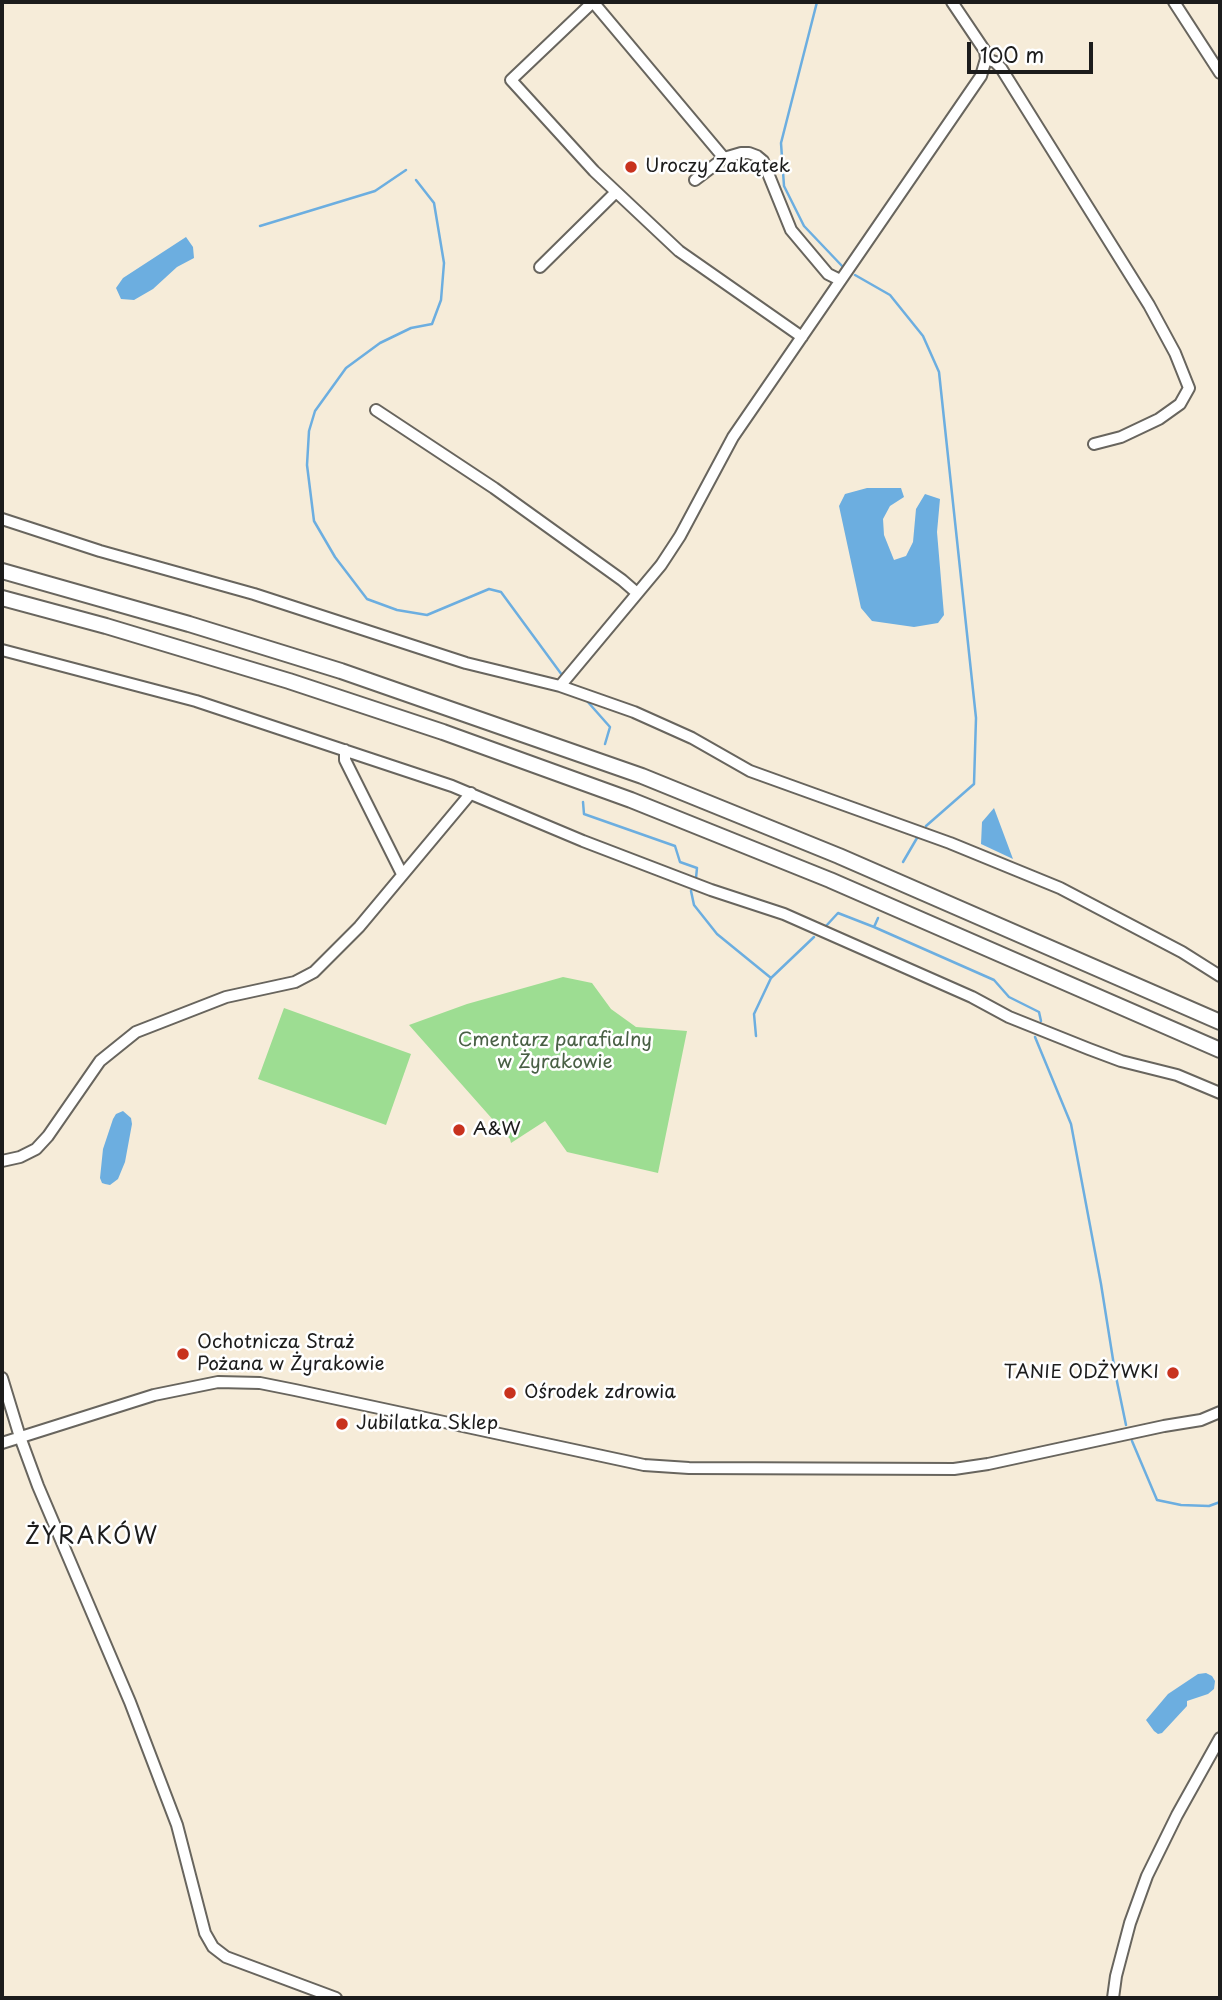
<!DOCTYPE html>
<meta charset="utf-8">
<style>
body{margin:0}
#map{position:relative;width:1222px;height:2000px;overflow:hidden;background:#f6ecd9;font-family:"Playpen Sans",sans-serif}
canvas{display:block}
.frame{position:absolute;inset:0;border:4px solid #1c1c1c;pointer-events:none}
.scale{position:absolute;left:967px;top:42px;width:126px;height:32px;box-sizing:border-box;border:4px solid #1c1c1c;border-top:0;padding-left:9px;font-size:21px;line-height:24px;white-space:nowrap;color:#1c1c1c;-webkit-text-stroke:5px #fff;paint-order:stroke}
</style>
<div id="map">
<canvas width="1222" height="2000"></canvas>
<div class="frame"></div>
<div class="scale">100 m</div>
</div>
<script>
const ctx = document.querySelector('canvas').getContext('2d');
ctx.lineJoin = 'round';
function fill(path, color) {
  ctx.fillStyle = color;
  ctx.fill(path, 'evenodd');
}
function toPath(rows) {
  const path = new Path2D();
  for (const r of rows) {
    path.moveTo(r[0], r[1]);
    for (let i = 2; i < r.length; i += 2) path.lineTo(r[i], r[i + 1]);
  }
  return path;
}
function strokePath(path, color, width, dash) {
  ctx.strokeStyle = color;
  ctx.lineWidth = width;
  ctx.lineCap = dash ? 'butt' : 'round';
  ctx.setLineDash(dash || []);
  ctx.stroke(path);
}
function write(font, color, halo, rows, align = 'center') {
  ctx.font = font + ' "Playpen Sans",sans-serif';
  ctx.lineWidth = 5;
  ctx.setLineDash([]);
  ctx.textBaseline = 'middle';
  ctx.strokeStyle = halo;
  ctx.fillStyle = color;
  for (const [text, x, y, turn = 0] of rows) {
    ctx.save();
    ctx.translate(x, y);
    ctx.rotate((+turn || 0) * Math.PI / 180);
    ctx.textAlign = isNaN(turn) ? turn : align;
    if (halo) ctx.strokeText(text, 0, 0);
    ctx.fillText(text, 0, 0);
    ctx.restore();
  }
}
fill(toPath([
 [563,977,592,983,611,1009,636,1027,687,1031,658,1173,567,1152,545,1121,511,1143,510,1139,409,1025,467,1004],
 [284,1008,411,1054,386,1125,258,1079]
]), '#9ddd92');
fill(toPath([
 [186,237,193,247,194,258,177,267,153,289,134,300,121,299,116,288,123,278],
 [867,488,901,488,904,497,890,506,883,519,884,535,894,560,906,556,913,542,916,509,925,494,940,499,937,532,944,615,938,623,914,627,872,621,861,608,839,506,845,494],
 [994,808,1013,859,981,844,982,822],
 [123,1111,131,1118,132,1124,125,1162,118,1179,110,1185,105,1184,102,1183,100,1178,103,1149,113,1119,116,1114],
 [1206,1673,1212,1676,1215,1681,1214,1689,1208,1694,1187,1701,1187,1706,1162,1733,1158,1734,1154,1731,1146,1720,1168,1694,1198,1674]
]), '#6caee0');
strokePath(toPath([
 [817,2,781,143,784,186,804,226,843,267],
 [416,180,434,203,444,263,441,300,432,324,411,328,380,343,346,368,315,411,309,431,307,465,314,521,335,557,367,599,397,610,427,615,489,589,501,592,562,675],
 [260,226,375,191,406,170],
 [855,275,890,295,923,336,939,372,976,718,974,784,926,826],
 [587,701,610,727,605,744],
 [583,802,584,814,675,846,680,862,697,868,696,878],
 [903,862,917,838],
 [691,891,694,905,717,934,771,978],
 [826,926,838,913,874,927,878,918],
 [874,927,994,980,1009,997,1039,1012,1041,1021],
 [756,1036,754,1014,771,978,814,937],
 [1035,1037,1071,1124,1101,1284,1115,1372,1126,1425],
 [1132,1441,1157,1500,1181,1505,1209,1506,1220,1502]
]), '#6caee0', 2.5);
const minor = toPath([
 [1174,2,1220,73],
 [986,59,995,62,1001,68,1149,305,1175,353,1189,388,1180,404,1159,419,1121,437,1094,444],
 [695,180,724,158],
 [540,267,616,192],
 [802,337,679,251,594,171,511,80,593,2,724,158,741,153,749,153,757,156,763,161,791,230,828,274,840,280],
 [376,410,494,488,622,580,637,593],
 [2,519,100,551,254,594,466,663,560,686,634,712,692,738,750,771,950,843,1060,888,1182,952,1220,976],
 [2,650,196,701,452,786,583,841,711,890,784,914,972,997,1009,1017,1089,1049,1121,1061,1177,1075,1220,1093],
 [560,686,661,565,680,536,733,437,981,76,986,59,985,51,952,2],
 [345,750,345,760,402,874],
 [2,1161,20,1157,36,1149,48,1136,100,1061,136,1032,226,997,295,982,314,972,359,927,471,793],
 [2,1378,20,1437,38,1486,130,1702,177,1825,205,1933,213,1947,226,1957,336,1998],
 [2,1443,154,1395,218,1382,260,1383,295,1390,644,1465,689,1468,954,1469,988,1464,1164,1426,1201,1420,1220,1412],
 [1113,1998,1116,1976,1130,1923,1147,1876,1177,1815,1220,1738]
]);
const highway = toPath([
 [2,571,189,624,341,671,642,776,839,856,1220,1022],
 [2,598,106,626,289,681,443,732,631,800,830,880,1220,1050]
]);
strokePath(minor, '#68655e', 14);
strokePath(highway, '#68655e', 18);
strokePath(minor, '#fff', 10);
strokePath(highway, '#fff', 14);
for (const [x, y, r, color] of [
 [631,167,7,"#c8321e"],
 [459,1130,7,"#c8321e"],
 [183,1354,7,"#c8321e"],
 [1173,1373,7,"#c8321e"],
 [510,1393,7,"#c8321e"],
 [342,1424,7,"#c8321e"]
]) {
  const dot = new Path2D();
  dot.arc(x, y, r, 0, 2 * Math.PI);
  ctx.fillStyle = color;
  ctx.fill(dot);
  strokePath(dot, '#fff', 2.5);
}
write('19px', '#1c1c1c', '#fff', [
 ["Uroczy Zakątek",645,167],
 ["A&W",473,1130],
 ["Ochotnicza Straż",197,1343],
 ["Pożana w Żyrakowie",197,1365],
 ["TANIE ODŻYWKI",1159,1373,"right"],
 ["Ośrodek zdrowia",524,1393],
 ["Jubilatka Sklep",356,1424]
], 'left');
write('19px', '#496045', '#fff', [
 ["Cmentarz parafialny",555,1041],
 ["w Żyrakowie",555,1063]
]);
ctx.letterSpacing = '2px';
write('23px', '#1c1c1c', '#fff', [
 ["ŻYRAKÓW",92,1538]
]);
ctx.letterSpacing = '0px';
</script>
